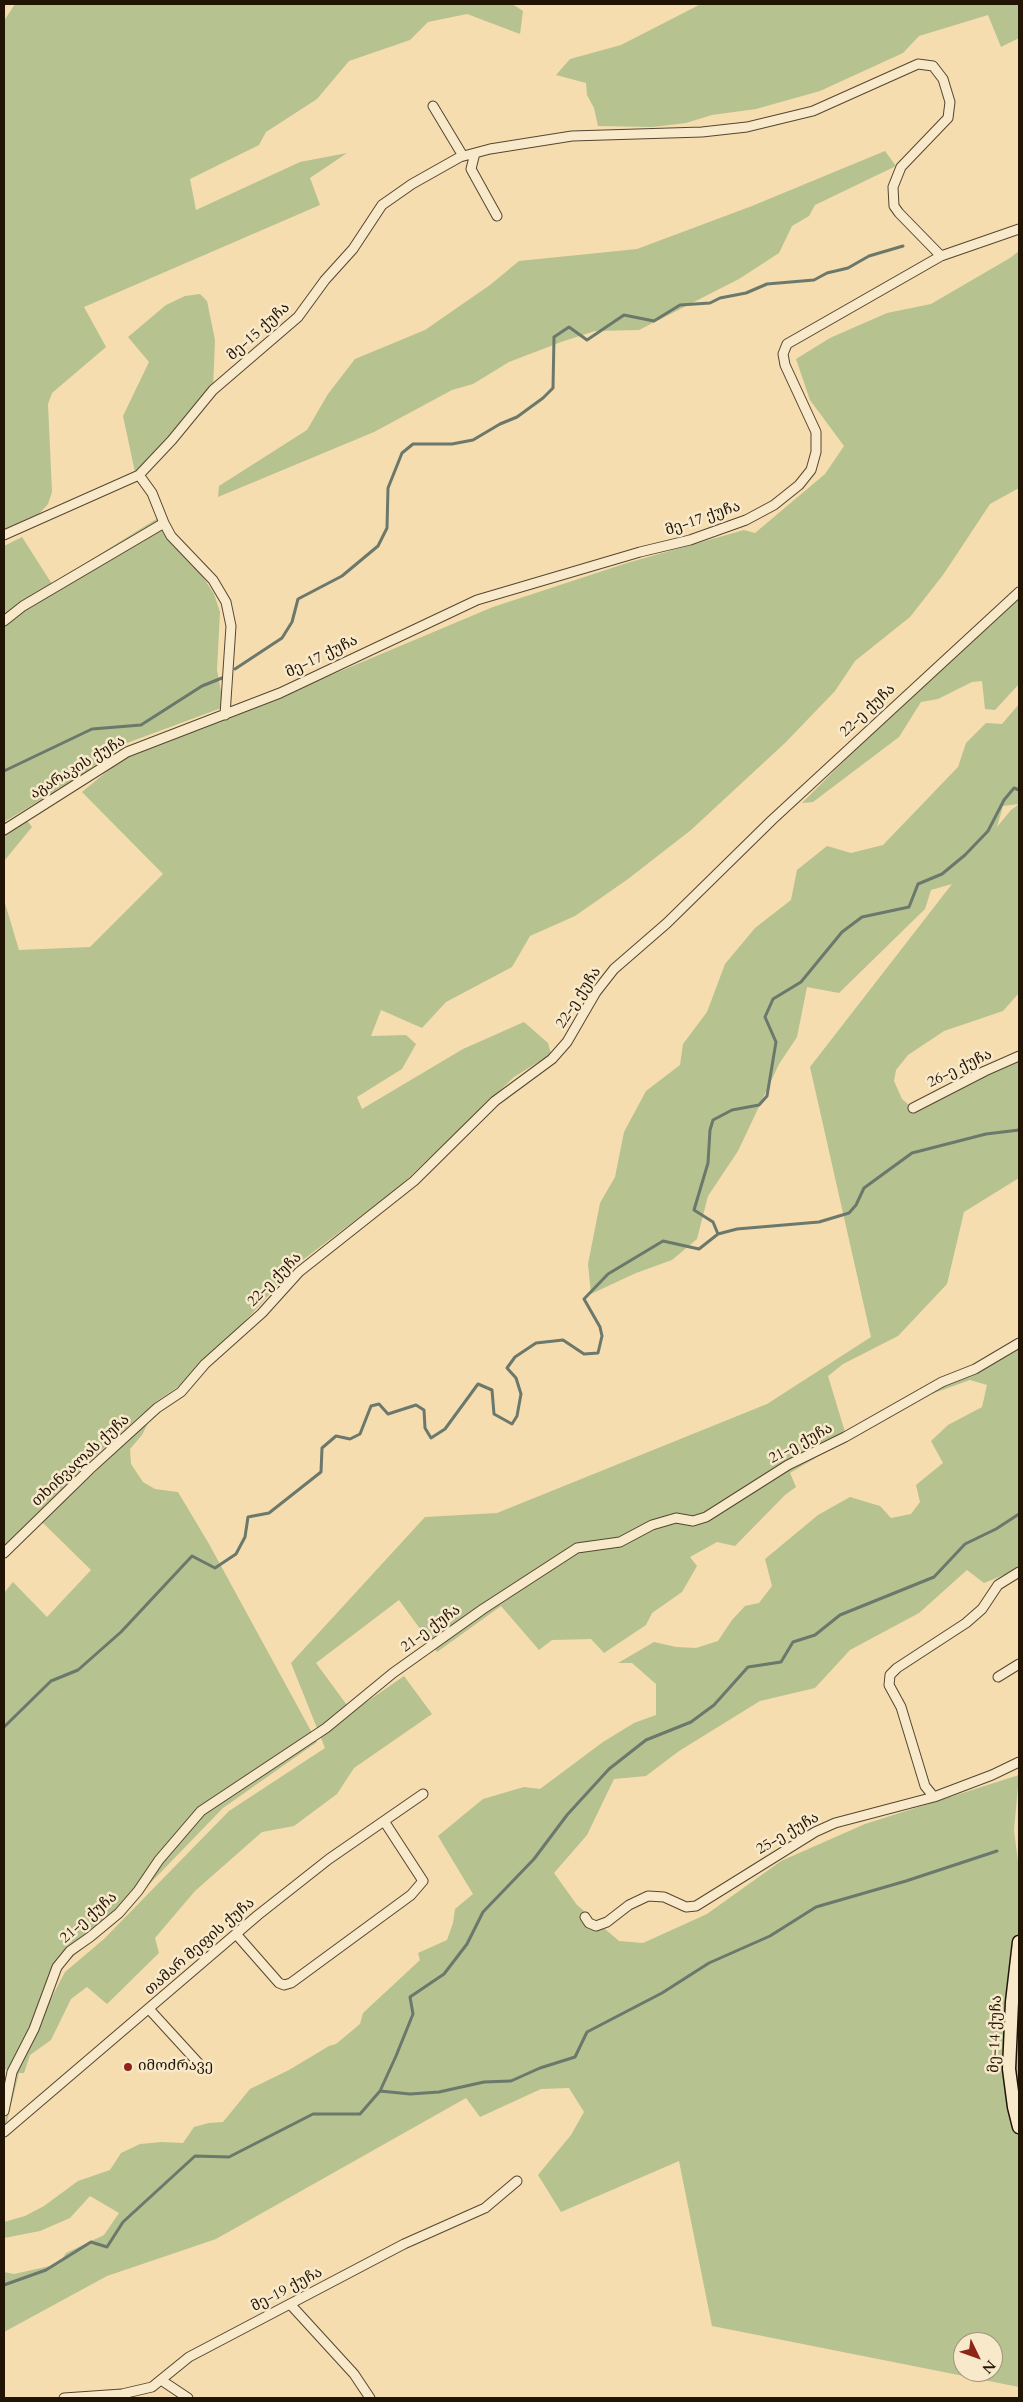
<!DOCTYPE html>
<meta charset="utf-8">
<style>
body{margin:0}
#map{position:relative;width:1023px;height:2402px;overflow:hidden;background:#f5ddaf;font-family:Cardo,serif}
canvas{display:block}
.frame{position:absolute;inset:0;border:5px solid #211405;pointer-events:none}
.north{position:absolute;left:953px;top:2332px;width:50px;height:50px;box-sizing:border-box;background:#f8e9cb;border:1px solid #a2947c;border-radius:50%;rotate:132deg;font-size:14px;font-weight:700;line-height:20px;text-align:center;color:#211405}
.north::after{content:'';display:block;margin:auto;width:18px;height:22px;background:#8f2418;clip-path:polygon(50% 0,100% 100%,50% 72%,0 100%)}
</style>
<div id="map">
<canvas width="1023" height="2402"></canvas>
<div class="frame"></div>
<div class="north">N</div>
</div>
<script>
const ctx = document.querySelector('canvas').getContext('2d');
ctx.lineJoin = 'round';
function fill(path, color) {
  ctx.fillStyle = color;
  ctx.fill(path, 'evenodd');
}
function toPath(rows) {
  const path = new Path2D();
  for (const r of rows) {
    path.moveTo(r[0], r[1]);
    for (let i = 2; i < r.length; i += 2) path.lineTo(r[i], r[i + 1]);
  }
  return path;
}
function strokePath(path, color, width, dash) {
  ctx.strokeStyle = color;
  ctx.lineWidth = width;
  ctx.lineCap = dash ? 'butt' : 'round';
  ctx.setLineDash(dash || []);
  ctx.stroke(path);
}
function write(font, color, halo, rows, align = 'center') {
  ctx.font = font + ' Cardo,"Noto Serif Georgian",serif';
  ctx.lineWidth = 5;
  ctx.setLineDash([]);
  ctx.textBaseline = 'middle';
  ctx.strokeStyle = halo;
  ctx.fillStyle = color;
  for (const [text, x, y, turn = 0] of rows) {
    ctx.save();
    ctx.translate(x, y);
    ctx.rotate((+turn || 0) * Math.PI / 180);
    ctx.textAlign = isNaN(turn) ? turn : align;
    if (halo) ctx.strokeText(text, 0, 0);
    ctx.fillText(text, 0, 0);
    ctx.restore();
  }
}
fill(toPath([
 [15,4,512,4,523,11,520,34,467,14,428,22,410,40,349,61,317,99,266,132,259,145,190,179,196,210,300,162,347,153,310,178,320,205,84,307,106,347,52,393,48,404,52,492,48,504,39,514,4,531,4,21],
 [701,4,1019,4,1019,38,1001,47,988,15,919,36,903,53,820,91,756,109,712,115,686,123,653,127,598,126,594,108,587,95,586,83,556,75,570,59,621,45],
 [885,151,896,166,815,205,809,216,792,226,779,253,739,279,639,330,595,331,561,342,509,362,473,384,452,390,374,432,218,497,219,486,307,430,328,394,355,359,425,330,490,285,519,261,637,249,752,206],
 [1019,251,1019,488,990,504,943,575,910,617,855,661,835,691,786,742,691,830,628,879,575,916,530,936,512,967,446,1002,422,1028,381,1010,371,1036,406,1035,416,1044,402,1069,357,1097,362,1109,463,1049,524,1022,548,1043,551,1054,514,1077,398,1188,296,1265,236,1331,182,1384,157,1401,88,1462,4,1548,4,900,19,950,90,947,163,874,82,792,123,758,255,707,493,607,627,563,744,530,755,533,825,474,844,446,810,400,796,359,830,338,887,313,931,304,1010,258],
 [200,294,207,301,215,340,213,388,162,447,135,472,123,416,149,362,128,337,166,305,185,296],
 [158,518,170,538,203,577,214,594,220,612,217,670,224,707,127,743,75,779,4,822,4,546,22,537,52,584],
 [1019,597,1019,684,995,710,985,709,982,681,972,682,938,699,921,702,899,737,813,802,802,803,878,727],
 [1019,704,1019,804,1003,806,997,827,1011,810,1019,804,1019,993,1003,1011,944,1031,908,1055,896,1070,894,1081,902,1099,916,1111,1019,1059,1019,1178,964,1212,947,1284,898,1336,843,1364,828,1376,845,1432,933,1383,976,1365,1019,1340,1019,1569,984,1583,967,1570,919,1613,850,1650,815,1688,760,1701,679,1751,646,1776,614,1779,587,1835,554,1873,577,1905,619,1941,643,1943,707,1914,781,1861,865,1824,1019,1775,1014,1830,1019,1870,1019,2387,712,2326,679,2161,561,2212,538,2175,571,2135,584,2112,569,2088,541,2089,480,2117,466,2098,216,2239,107,2276,4,2332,4,2272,14,2274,59,2264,66,2253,104,2235,119,2213,90,2196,70,2218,40,2231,4,2238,4,2222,25,2216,44,2206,78,2181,110,2170,121,2153,140,2144,162,2142,183,2143,194,2127,209,2123,223,2122,250,2089,289,2070,329,2046,336,2044,360,2024,363,2013,420,1960,418,1953,447,1940,453,1923,455,1909,473,1894,438,1836,483,1799,524,1787,540,1789,603,1742,634,1723,656,1715,656,1684,632,1663,618,1663,654,1642,676,1647,696,1648,718,1641,732,1620,745,1606,759,1603,772,1586,765,1559,818,1515,850,1497,880,1506,891,1518,911,1514,920,1502,916,1485,943,1463,931,1441,948,1425,982,1407,987,1385,970,1380,912,1401,790,1473,796,1487,785,1495,735,1546,717,1542,690,1557,697,1566,682,1592,652,1613,646,1625,604,1653,591,1639,552,1640,539,1650,501,1606,437,1652,399,1600,316,1663,352,1712,404,1676,432,1714,354,1768,337,1794,294,1826,262,1832,195,1891,155,1938,159,1953,107,2004,87,1987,71,1999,51,2040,30,2055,24,2073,19,2073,4,2133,4,2125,17,2072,4,2069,4,1593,13,1582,47,1617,91,1570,42,1522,149,1421,142,1435,130,1449,131,1464,143,1482,155,1489,178,1492,209,1544,317,1742,223,1808,101,1934,59,1968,45,2010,65,1972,104,1939,229,1811,325,1748,291,1663,425,1517,497,1513,767,1404,871,1337,810,1067,952,884,931,890,925,909,839,993,807,987,797,1037,779,1064,738,1151,708,1196,697,1239,672,1260,636,1273,591,1294,588,1264,600,1203,615,1177,624,1132,646,1091,680,1065,683,1044,707,1012,725,964,755,928,791,900,797,870,827,846,851,853,883,845,958,767,966,743,986,723,1002,724],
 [963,2342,993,2342,993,2372,963,2372],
 [26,819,32,827,4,861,4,836]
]), '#b6c28f');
strokePath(toPath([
 [235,669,282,638,292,622,298,599,342,576,378,546,387,528,388,488,402,453,413,444,452,444,473,440,500,424,517,417,543,398,553,388,554,337,569,327,587,340,624,315,654,321,680,305,710,303,720,298,746,293,767,284,814,280,827,273,848,268,869,256,903,246],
 [4,771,92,729,141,725,202,686,222,678],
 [718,1234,737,1229,819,1222,849,1213,856,1205,864,1188,912,1153,986,1134,1019,1130],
 [4,1727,51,1681,78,1670,121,1632,192,1556,215,1568,236,1554,245,1537,248,1517,269,1513,321,1472,322,1448,336,1436,350,1439,360,1434,371,1406,379,1404,388,1414,416,1405,424,1410,425,1428,431,1438,445,1429,478,1384,492,1390,494,1414,512,1424,517,1416,521,1394,516,1378,507,1368,515,1357,536,1343,563,1340,584,1354,598,1353,602,1336,600,1327,584,1299,608,1274,663,1241,699,1249,718,1234,713,1222,694,1210,708,1163,710,1130,713,1120,732,1110,759,1105,767,1096,776,1042,765,1017,773,999,801,982,842,932,862,917,909,907,918,884,942,874,965,855,988,831,1004,800,1014,788,1019,790],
 [380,2091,410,2094,439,2092,484,2082,511,2081,540,2068,575,2057,587,2032,662,1993,709,1963,770,1936,816,1907,906,1881,997,1851],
 [4,2285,46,2270,91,2242,107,2247,123,2222,195,2156,229,2157,313,2114,360,2114,380,2091,396,2056,413,2014,410,1997,444,1974,467,1944,483,1912,534,1859,567,1815,609,1769,646,1740,691,1722,714,1705,748,1667,781,1662,793,1642,815,1635,840,1615,934,1577,965,1544,996,1529,1019,1514]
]), '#6b786c', 3);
const street = toPath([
 [433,106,463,156],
 [475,153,471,169,497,216],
 [139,475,152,493,164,523,171,536,213,580,226,602,231,626,225,715],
 [4,535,139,475,172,440,213,390,298,317,325,280,353,249,382,205,412,184,460,157,490,149,572,136,702,132,747,127,813,111,918,64,933,66,943,79,950,102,948,118,901,167,893,187,894,206,899,213,941,256],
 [4,621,23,606,164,523],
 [4,830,127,752,280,693,477,600,640,552,690,540,746,520,774,505,799,485,811,470,816,452,816,432,785,365,783,354,787,344,941,256,1019,229],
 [913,1108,985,1071,1019,1056],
 [4,1553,90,1469,157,1408,181,1392,205,1364,262,1313,299,1272,414,1181,495,1101,552,1059,567,1042,596,992,614,969,667,923,772,820,1019,592],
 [998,1677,1019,1664],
 [934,1797,925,1786,901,1707,889,1685,890,1675,897,1668,966,1623,982,1609,998,1585,1019,1572],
 [585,1917,589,1923,596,1926,607,1922,629,1905,648,1896,664,1897,686,1907,696,1906,815,1832,835,1823,934,1797,992,1775,1019,1762],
 [236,1934,279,1983,284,1985,291,1983,411,1895,423,1881,384,1821],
 [149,2009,202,2067],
 [4,2111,12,2072,34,2029,57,1967,70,1951,90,1937,119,1913,138,1891,159,1860,201,1811,326,1728,393,1673,483,1609,577,1548,620,1542,652,1525,676,1518,693,1521,706,1517,788,1465,845,1437,942,1382,975,1369,1019,1343],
 [4,2132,258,1915,329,1859,423,1794],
 [290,2304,354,2374,370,2398],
 [161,2380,188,2398],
 [64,2398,122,2394,152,2387,189,2357,404,2244,485,2208,517,2181]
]);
const secondary = toPath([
 [1019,1942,1012,2002,1009,2069,1014,2107,1019,2127]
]);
strokePath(street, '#564630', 11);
strokePath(secondary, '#211405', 15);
strokePath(street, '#f8e9cb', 9);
strokePath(secondary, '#f8e9cb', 12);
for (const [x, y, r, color] of [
 [128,2067,5,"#8f2418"]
]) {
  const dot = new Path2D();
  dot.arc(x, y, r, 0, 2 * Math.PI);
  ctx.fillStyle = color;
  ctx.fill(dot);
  strokePath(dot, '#f8e9cb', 2);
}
write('15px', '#211405', '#f8e9cb', [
 ["მე-15 ქუჩა",259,332,-42],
 ["მე-17 ქუჩა",703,519,-19],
 ["მე-17 ქუჩა",322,657,-26],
 ["22-ე ქუჩა",868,711,-43],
 ["აგარაკის ქუჩა",78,768,-31],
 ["22-ე ქუჩა",579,998,-57],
 ["26-ე ქუჩა",960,1069,-26],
 ["22-ე ქუჩა",275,1280,-45],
 ["21-ე ქუჩა",801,1444,-28],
 ["თხინვალას ქუჩა",81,1461,-43],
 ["21-ე ქუჩა",431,1629,-36],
 ["25-ე ქუჩა",788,1834,-30],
 ["21-ე ქუჩა",89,1918,-41],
 ["თამარ მეფის ქუჩა",200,1947,-41],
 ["მე-14 ქუჩა",996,2034,-88],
 ["მე-19 ქუჩა",287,2290,-28]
]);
write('15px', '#211405', '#f8e9cb', [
 ["იმოძრავე",138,2067]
], 'left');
</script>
